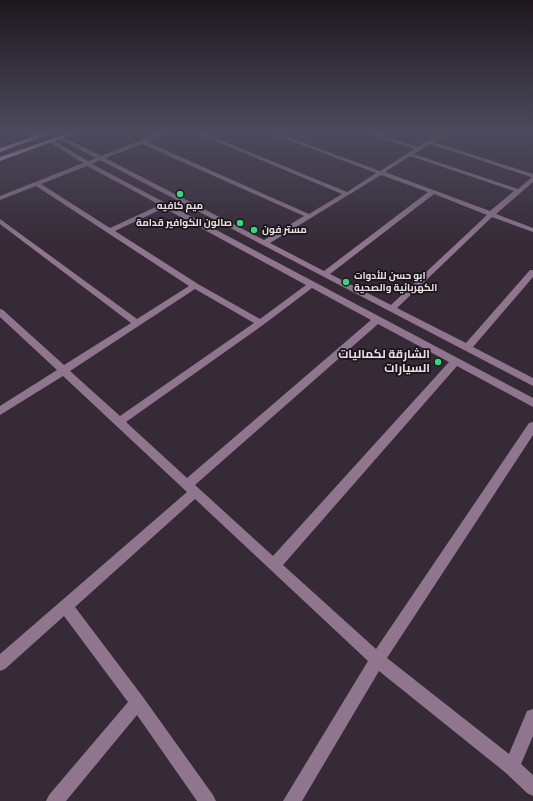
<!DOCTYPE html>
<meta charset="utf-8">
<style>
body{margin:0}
canvas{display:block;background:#362a36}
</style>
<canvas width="533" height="801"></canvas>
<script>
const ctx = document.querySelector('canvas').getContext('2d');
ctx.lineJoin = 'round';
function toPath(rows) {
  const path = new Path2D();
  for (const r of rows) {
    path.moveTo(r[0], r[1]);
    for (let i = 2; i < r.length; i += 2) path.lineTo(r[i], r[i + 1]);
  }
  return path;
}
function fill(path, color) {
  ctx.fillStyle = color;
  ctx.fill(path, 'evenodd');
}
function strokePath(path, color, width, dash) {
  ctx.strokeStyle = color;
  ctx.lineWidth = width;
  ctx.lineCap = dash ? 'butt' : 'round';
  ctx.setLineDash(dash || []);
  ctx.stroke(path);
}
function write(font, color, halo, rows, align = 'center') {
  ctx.font = font + ' Manrope,Cairo,sans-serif';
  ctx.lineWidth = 3.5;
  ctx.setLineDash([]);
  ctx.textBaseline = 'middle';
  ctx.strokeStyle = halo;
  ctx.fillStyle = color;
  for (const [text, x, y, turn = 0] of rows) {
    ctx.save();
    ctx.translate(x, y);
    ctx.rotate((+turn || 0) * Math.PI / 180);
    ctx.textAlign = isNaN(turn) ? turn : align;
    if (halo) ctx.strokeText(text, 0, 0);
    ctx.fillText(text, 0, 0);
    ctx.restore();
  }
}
fill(toPath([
 [24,132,30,132,39,138,34,139,24,132],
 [162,132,169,132,147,142,309,214,342,194,194,132,201,132,347,192,376,173,267,132,274,132,380,171,414,149,365,132,373,132,417,147,441,132,447,132,433,142,533,174,533,182,496,214,533,228,533,232,492,217,397,308,466,343,530,270,533,270,533,277,473,347,533,378,533,386,100,160,92,164,533,398,533,407,457,366,283,565,376,649,529,423,533,422,533,435,387,658,509,754,527,711,533,709,533,736,521,764,533,775,533,796,527,793,506,773,379,671,302,801,283,801,368,661,195,499,75,607,143,697,213,795,216,801,197,801,137,715,66,801,46,801,49,795,128,702,64,616,5,669,0,671,0,654,187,492,63,376,0,415,0,406,57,370,0,317,0,309,3,310,64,365,131,323,0,224,0,219,137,319,189,286,36,186,0,200,0,196,83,163,49,142,49,140,53,140,88,161,96,158,59,139,59,137,63,137,101,156,162,132],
 [142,144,304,216,264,240,105,158,142,144],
 [430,144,531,177,532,177,518,189,414,154,430,144],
 [410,156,514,191,490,211,385,172,410,156],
 [87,166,160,205,110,228,41,184,87,166],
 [381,175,428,192,324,271,270,243,381,175],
 [434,194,487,215,391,305,330,274,434,194],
 [164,208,306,285,260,319,198,284,115,231,164,208],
 [312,288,371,320,187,478,126,422,263,325,312,288],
 [195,289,254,323,120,416,70,371,195,289],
 [378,324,449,362,273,556,195,485,378,324]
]), '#8f758e');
fill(toPath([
 [47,132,55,132,0,152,0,148,47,132],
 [72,132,79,132,0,161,0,157,72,132]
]), '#f1baee');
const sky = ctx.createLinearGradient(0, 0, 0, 244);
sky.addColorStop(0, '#1e171e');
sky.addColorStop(0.54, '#4c4a5d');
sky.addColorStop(1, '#4c4a5d00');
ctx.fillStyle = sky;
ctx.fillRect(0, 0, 533, 244);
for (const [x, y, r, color] of [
 [180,194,4,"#31d882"],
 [240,223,4,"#31d882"],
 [254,230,4,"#31d882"],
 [346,282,4,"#31d882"],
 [438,362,4,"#31d882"]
]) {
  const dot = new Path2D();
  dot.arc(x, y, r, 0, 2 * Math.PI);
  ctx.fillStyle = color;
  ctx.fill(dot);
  strokePath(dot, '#1b151a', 1.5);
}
write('bold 10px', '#e7dfe6', '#1b151a', [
 ["ميم كافيه",180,206,"center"],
 ["صالون الكوافير قدامة",232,223,"right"],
 ["مستر فون",262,230],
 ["ابو حسن للأدوات",354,276],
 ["الكهربائية والصحية",354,288]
], 'left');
write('bold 12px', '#e7dfe6', '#1b151a', [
 ["الشارقة لكماليات",430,355],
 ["السيارات",430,369]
], 'right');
</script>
